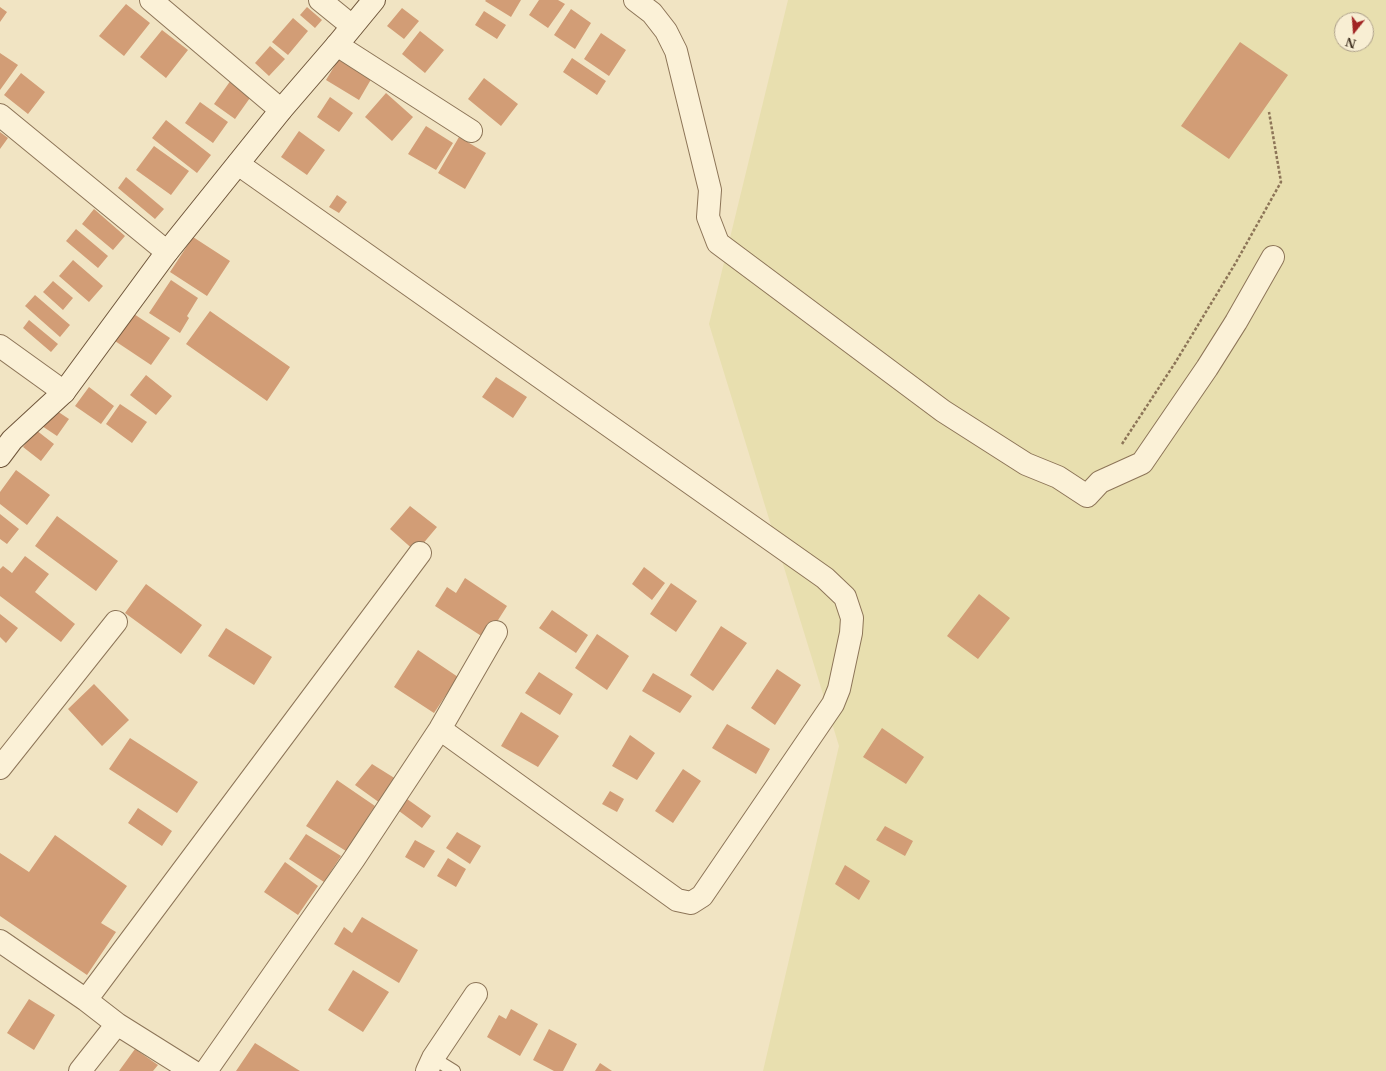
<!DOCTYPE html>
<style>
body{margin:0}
#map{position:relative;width:1386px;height:1071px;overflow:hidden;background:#f1e4c3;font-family:"Libre Baskerville",serif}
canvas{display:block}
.north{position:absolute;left:1334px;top:12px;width:40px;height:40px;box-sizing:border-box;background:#f8eed3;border:1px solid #ada08a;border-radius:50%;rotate:197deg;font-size:11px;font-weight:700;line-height:16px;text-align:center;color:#3c2c1d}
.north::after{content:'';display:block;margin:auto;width:14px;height:18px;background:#a12423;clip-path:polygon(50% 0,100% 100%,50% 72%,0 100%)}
</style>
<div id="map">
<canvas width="1386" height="1071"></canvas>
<div class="north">N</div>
</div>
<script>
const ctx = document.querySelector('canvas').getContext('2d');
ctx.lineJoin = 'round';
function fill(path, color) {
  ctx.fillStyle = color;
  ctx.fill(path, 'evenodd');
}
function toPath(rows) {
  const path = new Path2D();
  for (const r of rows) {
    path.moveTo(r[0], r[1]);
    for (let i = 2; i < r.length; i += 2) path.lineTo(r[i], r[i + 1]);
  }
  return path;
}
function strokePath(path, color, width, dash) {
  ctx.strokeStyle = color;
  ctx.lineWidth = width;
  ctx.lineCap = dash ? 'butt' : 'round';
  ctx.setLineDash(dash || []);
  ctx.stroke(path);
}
fill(toPath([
 [788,0,1386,0,1386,1071,763,1071,839,746,709,324],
 [1342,20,1366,20,1366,44,1342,44]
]), '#e8dfaf');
fill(toPath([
 [486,0,521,0,511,17,485,1],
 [539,0,558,0,565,4,548,28,529,15],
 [126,4,150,23,124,56,99,36],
 [0,7,7,12,0,22],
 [307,7,322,20,315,28,300,15],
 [402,8,419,21,404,39,387,26],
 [571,9,591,23,575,49,554,35],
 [484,11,506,25,497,39,475,25],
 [293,18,308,31,288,55,272,42],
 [162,30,188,50,166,78,140,57],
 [420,31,444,50,425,73,402,54],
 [601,33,626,50,609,76,584,59],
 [1240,42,1288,75,1229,159,1181,126],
 [270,46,285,59,269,76,255,63],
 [0,53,18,65,0,90],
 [340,57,373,76,359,100,326,80],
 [572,58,606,81,597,95,563,72],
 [21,73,45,92,28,114,4,95],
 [484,78,518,104,501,126,468,99],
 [231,80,252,95,235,119,214,104],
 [386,93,413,117,392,141,365,117],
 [330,97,353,113,339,132,317,117],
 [200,102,228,122,213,143,185,123],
 [166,120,211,155,197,173,152,138],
 [426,126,453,143,436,170,408,154],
 [299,131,325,150,307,175,281,157],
 [0,132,8,138,0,149],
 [459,137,486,153,465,189,438,173],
 [154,146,189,171,171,195,136,170],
 [126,177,164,209,155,219,118,188],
 [337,195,347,202,339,213,329,207],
 [94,209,125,236,113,250,82,224],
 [76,229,108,256,98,268,66,241],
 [193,237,230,261,207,296,170,272],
 [73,260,103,286,89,302,59,276],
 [171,280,198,298,187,316,189,318,180,333,149,313],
 [53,281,73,298,63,310,43,292],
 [35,295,70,325,60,337,25,306],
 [210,311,290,367,267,401,186,344],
 [134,314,170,338,151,365,115,341],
 [29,320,58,344,51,352,23,328],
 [146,375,172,396,156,415,130,395],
 [496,377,527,397,513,418,482,397],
 [89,387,114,406,101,424,75,406],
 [120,404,147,422,132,443,106,424],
 [51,407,69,419,57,436,39,424],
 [36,430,54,444,41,461,23,447],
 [16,470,50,495,27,525,0,504,0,492],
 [410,506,437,527,416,552,390,529],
 [0,514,19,529,7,544,0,539],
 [57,516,118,561,96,591,35,546],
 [25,556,49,574,35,592,75,624,61,642,0,596,0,569,3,566,12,573],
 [644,567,665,583,652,600,632,584],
 [465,578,507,606,486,639,435,606,447,587,456,593],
 [671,583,697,601,676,632,650,614],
 [146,584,202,625,181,654,125,613],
 [979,594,1010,618,978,659,947,636],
 [552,610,588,635,576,653,539,628],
 [0,614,18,628,6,643,0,637],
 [721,626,747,643,713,691,690,675],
 [226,628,272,657,254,685,208,656],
 [597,634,629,656,607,690,575,668],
 [418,650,458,677,434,713,394,687],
 [777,669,801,685,775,725,751,708],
 [539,672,573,694,560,715,525,693],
 [653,673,692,696,680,713,642,691],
 [94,684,129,720,102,746,68,709],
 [521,712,559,736,538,767,501,746],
 [727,724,770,749,756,774,712,748],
 [882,728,924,757,906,784,863,757],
 [630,735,655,753,637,780,612,766],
 [130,738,198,782,177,813,109,769],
 [372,764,396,779,380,803,355,785],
 [683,769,701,781,673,823,655,811],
 [337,780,375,806,346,851,306,826],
 [610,791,624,799,617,812,602,804],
 [407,799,431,816,422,828,399,811],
 [138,808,172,831,162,846,128,823],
 [885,826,913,841,905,856,876,840],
 [457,832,481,846,470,864,446,848],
 [306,834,341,856,324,882,289,859],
 [55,835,127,886,101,923,116,932,87,975,0,916,0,853,29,872],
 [415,840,435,851,424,868,405,857],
 [448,858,466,869,456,887,437,876],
 [285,862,318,886,298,915,264,892],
 [845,865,870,881,859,900,835,884],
 [362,917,418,950,399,983,334,944,344,927,352,933],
 [353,970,389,992,363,1032,328,1010],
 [29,999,55,1015,34,1050,7,1033],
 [511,1009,538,1024,520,1056,487,1037,499,1015,506,1019],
 [549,1029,577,1044,563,1071,554,1071,533,1060],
 [255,1043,300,1071,236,1071],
 [135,1049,158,1065,153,1071,119,1071],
 [600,1063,612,1071,595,1071]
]), '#d29d76');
const service = toPath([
 [433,1058,454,1071]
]);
const minor = toPath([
 [151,0,281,110],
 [320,0,352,26],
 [635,0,652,13,666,31,676,51,710,190,708,217,718,243,943,411,1026,464,1058,477,1087,496,1100,482,1142,463,1207,368,1236,322,1273,257],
 [337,45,471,131],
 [0,115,167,252],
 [238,164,825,578,845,597,852,618,851,633,839,689,833,704,702,896,691,903,677,900,440,729],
 [0,346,64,392],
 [0,768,116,622],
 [0,941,86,1000,117,1024,192,1071],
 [86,1000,420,553],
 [80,1071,117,1024],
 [206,1071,354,859,440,729,496,632],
 [427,1071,433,1058,476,994]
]);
const secondary = toPath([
 [0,456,12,440,64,392,167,252,281,110,337,45,374,0]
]);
strokePath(service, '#8d7558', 14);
strokePath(minor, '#8d7558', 24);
strokePath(secondary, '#6f563b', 24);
strokePath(toPath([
 [1122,444,1175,363,1235,264,1281,182,1269,112]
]), '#8d7558', 2.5, [3, 2]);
strokePath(service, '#fbf1d7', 12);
strokePath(minor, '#fbf1d7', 22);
strokePath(secondary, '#fbf1d7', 22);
</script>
